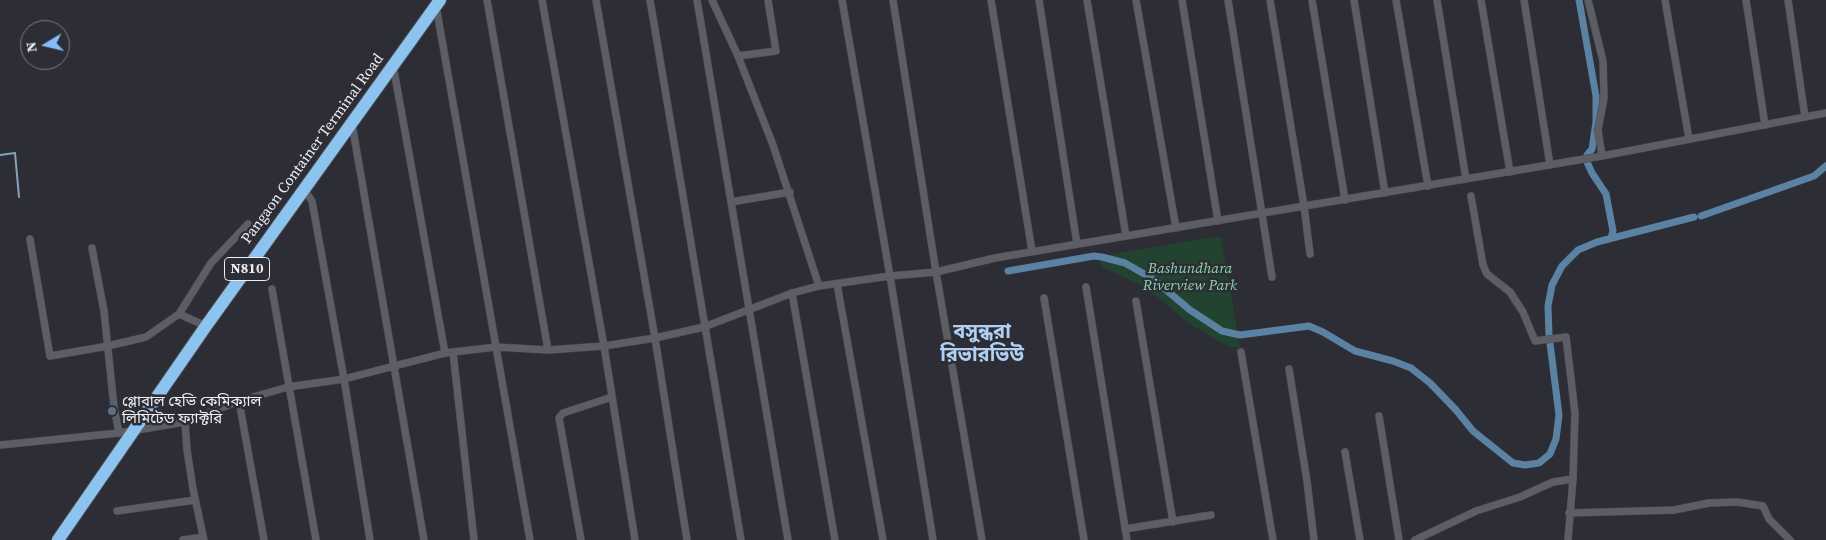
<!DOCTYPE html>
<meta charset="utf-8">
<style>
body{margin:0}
#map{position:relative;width:1826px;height:540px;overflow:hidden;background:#2d2e35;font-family:"Source Serif 4",serif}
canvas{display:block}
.north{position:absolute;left:20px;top:20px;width:50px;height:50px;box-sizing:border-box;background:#2d2e35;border:1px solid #7a7b81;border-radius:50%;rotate:261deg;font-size:14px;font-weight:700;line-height:20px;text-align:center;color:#eeeff4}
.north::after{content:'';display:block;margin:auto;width:18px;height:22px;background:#85bbfb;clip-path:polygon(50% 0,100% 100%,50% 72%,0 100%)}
</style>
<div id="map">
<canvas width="1826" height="540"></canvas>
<div class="north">N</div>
</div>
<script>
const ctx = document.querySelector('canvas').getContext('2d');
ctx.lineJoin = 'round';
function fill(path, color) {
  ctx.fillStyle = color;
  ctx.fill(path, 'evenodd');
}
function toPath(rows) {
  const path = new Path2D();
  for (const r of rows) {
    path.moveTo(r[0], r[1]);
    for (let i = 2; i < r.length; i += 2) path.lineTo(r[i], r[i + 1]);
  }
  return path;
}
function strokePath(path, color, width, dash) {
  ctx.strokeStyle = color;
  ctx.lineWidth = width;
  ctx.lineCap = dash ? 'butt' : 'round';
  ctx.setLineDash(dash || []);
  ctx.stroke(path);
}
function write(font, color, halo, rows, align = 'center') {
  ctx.font = font + ' "Source Serif 4","Noto Sans Bengali",serif';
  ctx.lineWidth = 5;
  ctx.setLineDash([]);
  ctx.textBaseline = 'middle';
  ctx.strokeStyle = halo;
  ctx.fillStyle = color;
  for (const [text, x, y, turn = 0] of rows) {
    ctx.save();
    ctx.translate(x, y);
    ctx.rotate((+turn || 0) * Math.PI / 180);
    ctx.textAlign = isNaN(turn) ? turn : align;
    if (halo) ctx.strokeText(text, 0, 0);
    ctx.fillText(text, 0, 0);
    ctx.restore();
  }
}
fill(toPath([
 [1214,237,1221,237,1240,348,1228,346,1188,323,1165,303,1141,285,1104,268,1100,263,1102,257,1109,255]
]), '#234331');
strokePath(toPath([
 [0,155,15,153,19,197]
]), '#87a3bb', 2);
strokePath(toPath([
 [1579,0,1596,96,1596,122,1592,149,1587,155,1587,162,1592,173,1606,194,1613,231,1611,238],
 [1701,216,1814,176,1826,166],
 [1008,271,1094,256,1102,257,1125,263,1153,279,1190,310,1222,331,1240,335,1309,326,1323,332,1355,351,1393,361,1411,368,1430,383,1456,410,1473,431,1513,463,1525,465,1539,463,1550,454,1556,439,1559,415,1549,335,1548,306,1552,285,1562,266,1578,250,1597,242,1694,217]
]), '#5b82a3', 7);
const street = toPath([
 [487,0,548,350],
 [542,0,604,346,635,540],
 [596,0,655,338,687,540],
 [650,0,741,540],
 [697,0,788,540],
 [712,0,738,56,773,145,819,286],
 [842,0,890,276,933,540],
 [893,0,936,272,982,540],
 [991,0,1032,251],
 [1039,0,1077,244],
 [1087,0,1126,236],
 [1136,0,1176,228],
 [1182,0,1218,221],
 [1228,0,1272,277],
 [1270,0,1304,206,1310,254],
 [1312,0,1345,200],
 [1354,0,1385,193],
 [1396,0,1428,186],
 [1437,0,1466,179],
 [1481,0,1510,172],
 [1524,0,1550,165],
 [1588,0,1603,61,1604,98,1598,130,1602,156],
 [1665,0,1689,139],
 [1746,0,1765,125],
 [1788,0,1805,117],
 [436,6,530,540],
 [738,56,776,51,768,0],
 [393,65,445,353],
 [352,124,424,540],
 [305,191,312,201,344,379,370,540],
 [1471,196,1483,265,1487,274,1510,292,1523,312,1535,341,1566,337,1575,413,1573,479,1568,540],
 [731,202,790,192],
 [30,239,50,356,108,346,146,337,179,314,206,326],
 [92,248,104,311,114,407,119,433],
 [837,284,883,540],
 [1086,287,1127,540],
 [272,289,316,540],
 [792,293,835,540],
 [1044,298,1084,540],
 [1136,301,1173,522],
 [179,314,211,263,248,224],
 [453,352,474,540],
 [1241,352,1273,540],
 [1289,369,1307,481,1314,540],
 [239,401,264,540],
 [1379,416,1399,540],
 [185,422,187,450,193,489,204,540],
 [0,445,119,433,185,422,239,401,288,387,344,379,445,353,496,347,548,350,604,346,655,338,704,327,792,293,819,286,890,276,936,272,995,258,1602,156,1826,113],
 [1345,452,1360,540],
 [117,511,195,500],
 [1569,513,1674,510,1709,503,1737,502,1763,506,1769,519,1790,540],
 [1125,529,1211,515],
 [183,540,203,537],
 [581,540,559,418,563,413,612,397],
 [1415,540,1476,511,1520,497,1553,482,1573,479]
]);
const highway = toPath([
 [58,540,206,326,440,0]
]);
strokePath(street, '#4a4a51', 8);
strokePath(highway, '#4a4a51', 14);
strokePath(street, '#5d5d66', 7);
strokePath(highway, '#8cc3ef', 12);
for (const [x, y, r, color] of [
 [112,411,5,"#5c6f8a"]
]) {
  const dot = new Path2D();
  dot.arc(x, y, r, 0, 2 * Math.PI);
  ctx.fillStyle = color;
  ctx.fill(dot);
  strokePath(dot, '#2d2e35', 2);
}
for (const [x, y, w] of [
 [247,269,45]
]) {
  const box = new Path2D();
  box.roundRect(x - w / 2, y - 11.5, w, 23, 4);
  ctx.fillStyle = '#2d2e35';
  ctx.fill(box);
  strokePath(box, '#eeeff4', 1);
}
write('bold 14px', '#eeeff4', null, [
 ["N810",247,269]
]);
write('15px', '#eeeff4', '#2d2e35', [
 ["Pangaon Container Terminal Road",313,149,-54]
]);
write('italic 15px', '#89d4a9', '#2d2e35', [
 ["Bashundhara",1190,269],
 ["Riverview Park",1190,286]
]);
write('15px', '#eeeff4', '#2d2e35', [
 ["গ্লোবাল হেভি কেমিক্যাল",122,402],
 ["লিমিটেড ফ্যাক্টরি",122,419]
], 'left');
write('bold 20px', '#b0cff2', '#2d2e35', [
 ["বসুন্ধরা",982,333],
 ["রিভারভিউ",982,356]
]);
</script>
